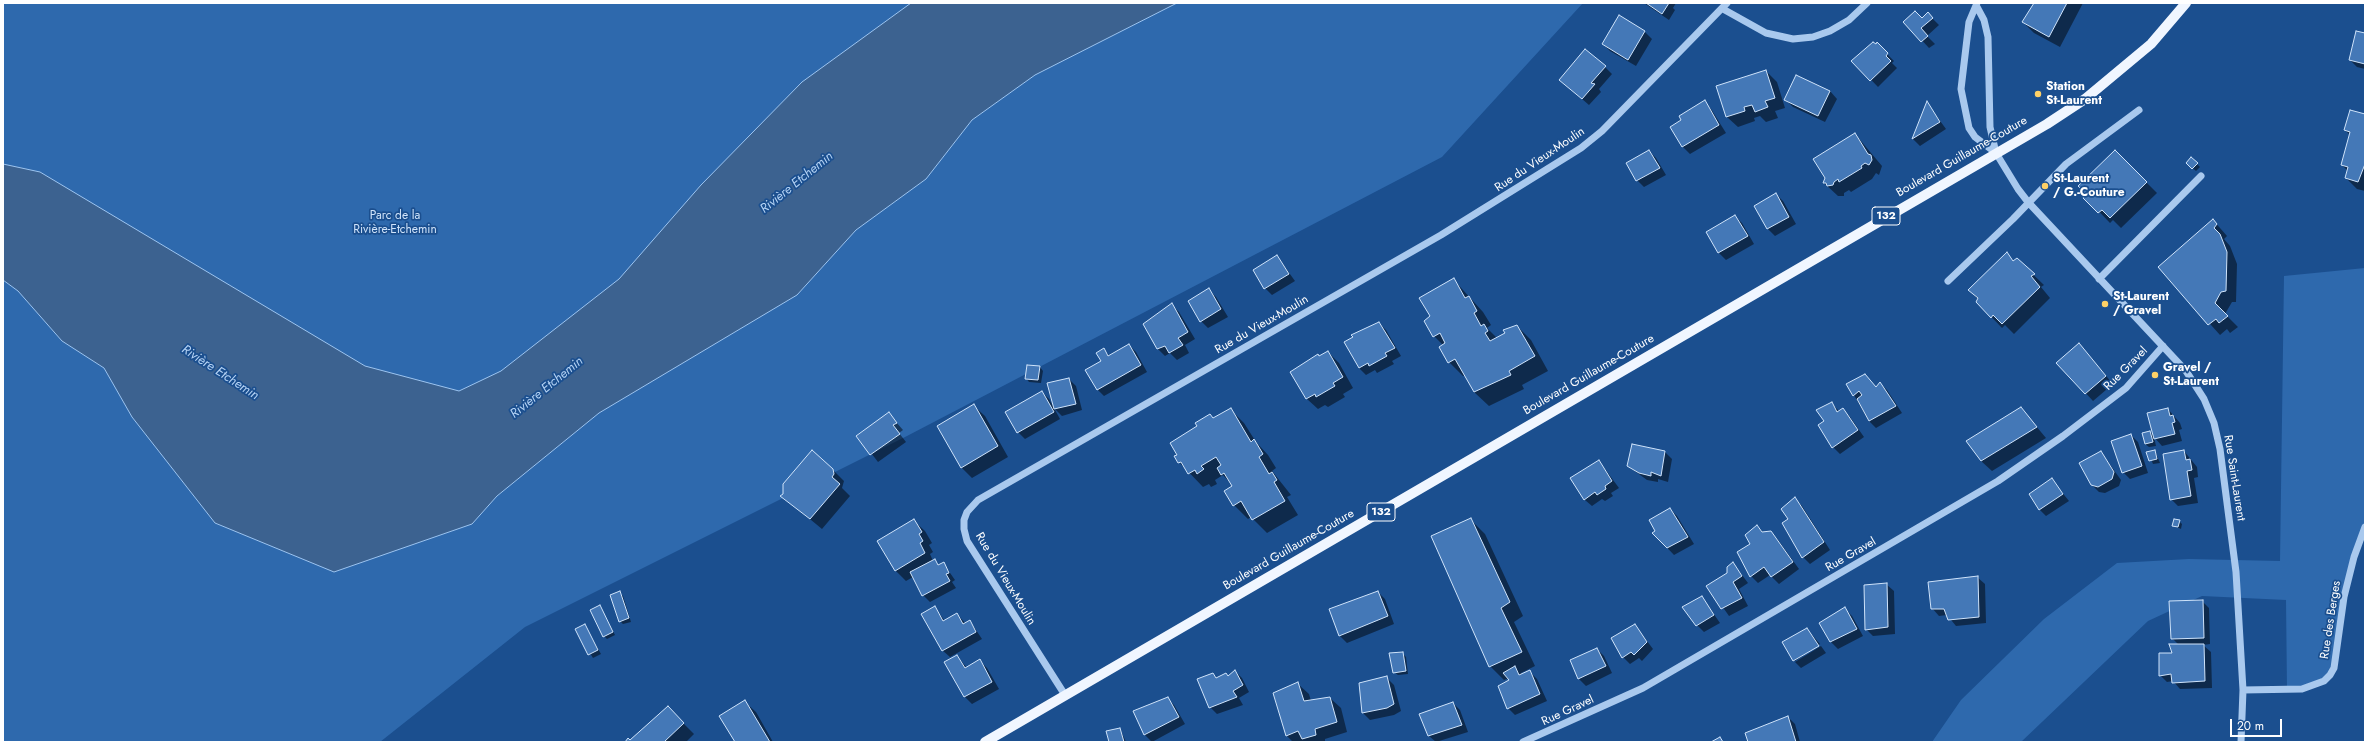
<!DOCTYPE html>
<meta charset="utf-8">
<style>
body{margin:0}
#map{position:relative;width:2368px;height:745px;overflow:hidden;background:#1b4f8f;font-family:Jost,sans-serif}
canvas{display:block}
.frame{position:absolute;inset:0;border:4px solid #fff;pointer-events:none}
.scale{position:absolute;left:2230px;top:719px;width:52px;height:18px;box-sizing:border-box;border:2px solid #fff;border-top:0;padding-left:5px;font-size:12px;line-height:14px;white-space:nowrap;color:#fff;-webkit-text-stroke:3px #1b4f8f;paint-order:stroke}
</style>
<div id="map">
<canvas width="2368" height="745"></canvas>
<div class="frame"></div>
<div class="scale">20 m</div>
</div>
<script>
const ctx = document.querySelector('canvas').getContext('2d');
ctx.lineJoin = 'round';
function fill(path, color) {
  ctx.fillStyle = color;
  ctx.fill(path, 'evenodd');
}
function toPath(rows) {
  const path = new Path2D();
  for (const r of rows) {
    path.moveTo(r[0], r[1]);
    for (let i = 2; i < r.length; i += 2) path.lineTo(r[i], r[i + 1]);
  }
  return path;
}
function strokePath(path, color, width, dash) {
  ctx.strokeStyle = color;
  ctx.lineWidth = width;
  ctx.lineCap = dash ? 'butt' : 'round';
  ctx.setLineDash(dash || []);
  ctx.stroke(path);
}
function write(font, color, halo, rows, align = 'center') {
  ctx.font = font + ' Jost,sans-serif';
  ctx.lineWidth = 3.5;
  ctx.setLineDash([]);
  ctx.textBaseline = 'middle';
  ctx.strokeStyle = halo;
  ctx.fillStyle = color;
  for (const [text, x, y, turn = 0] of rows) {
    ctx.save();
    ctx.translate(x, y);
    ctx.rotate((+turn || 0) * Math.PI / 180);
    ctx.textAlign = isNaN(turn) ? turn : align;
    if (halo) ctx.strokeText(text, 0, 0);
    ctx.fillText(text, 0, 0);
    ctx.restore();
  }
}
fill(toPath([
 [3,3,1016,3,510,419,360,464,3,232],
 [1177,3,1583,3,1442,157,907,436,525,627,380,742,3,742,3,280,18,291,62,341,104,368,132,417,215,523,334,571,472,524,497,496,599,413,797,295,856,230,926,179,972,120,1035,75],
 [2365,268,2365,527,2354,557,2334,668,2324,681,2287,690,2286,600,2202,596,2148,621,2021,742,1932,742,1961,700,2044,619,2117,563,2189,559,2280,561,2284,276]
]), '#2e69ad');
const water = toPath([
 [911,3,1177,3,1035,75,972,120,926,179,856,230,797,295,599,413,497,496,472,524,334,572,215,523,132,417,104,368,62,341,18,291,3,280,3,164,40,172,365,366,459,391,501,371,619,279,701,185,802,82,911,3]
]);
fill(water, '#3c6290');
strokePath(water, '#9cc4f0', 1);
fill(toPath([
 [1644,3,1676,3,1673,8,1675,10,1669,20],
 [2035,3,2083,3,2060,47,2034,33,2023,22],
 [1928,14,1939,25,1927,36,1935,44,1929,48,1905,22,1922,19],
 [1619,17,1645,32,1652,39,1636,66,1610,51,1603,44],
 [2365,34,2365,69,2357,67,2350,60],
 [1877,44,1894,61,1892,63,1897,68,1878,87,1853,61],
 [1605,67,1612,74,1599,89,1601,92,1589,105,1560,80],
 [1766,71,1777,82,1785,108,1775,111,1778,118,1766,122,1760,116,1754,118,1755,121,1738,127,1727,117,1718,87],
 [1830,91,1837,99,1825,122,1793,107,1786,100],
 [1704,102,1711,109,1726,133,1690,154,1683,147,1671,127],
 [1927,103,1946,129,1920,146,1913,139],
 [2365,115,2365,191,2357,189,2346,178,2348,171,2342,165,2351,136,2345,130],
 [1855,134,1882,166,1879,175,1876,173,1872,179,1851,192,1849,190,1844,193,1844,196,1838,196,1824,183],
 [1649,151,1656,158,1666,175,1644,187,1637,180],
 [2115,151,2157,193,2121,228,2113,220,2110,223,2085,197],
 [2191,158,2200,167,2196,171,2187,163],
 [1776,194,1783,201,1796,224,1775,236,1768,229,1755,206],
 [1735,216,1742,223,1754,244,1726,260,1719,253,1708,233],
 [2213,220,2227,236,2224,239,2230,246,2237,264,2236,302,2232,302,2225,314,2238,327,2230,333,2227,329,2220,335,2159,267],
 [2007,254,2014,261,2017,259,2044,285,2041,287,2050,298,2014,334,2005,325,2002,328,1977,302,1979,300,1969,290],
 [1277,256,1295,281,1272,295,1265,288],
 [1453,279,1483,312,1491,325,1487,328,1497,338,1517,326,1531,340,1548,371,1522,385,1524,389,1489,406,1474,392,1465,375,1463,376,1449,362,1443,345,1434,336,1425,321,1432,317],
 [1209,290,1216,297,1228,317,1208,328,1201,321],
 [1172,305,1179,312,1195,339,1185,345,1189,353,1177,360,1170,353,1165,356,1158,349,1144,324],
 [1379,323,1386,330,1401,356,1392,361,1394,364,1377,373,1375,370,1366,375,1359,368],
 [2079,344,2113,384,2093,401,2058,363],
 [1129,345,1136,352,1147,372,1104,396,1097,389,1103,350,1110,356],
 [1328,352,1339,363,1353,388,1343,394,1345,397,1328,407,1325,405,1318,409,1307,399,1292,372],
 [1040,367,1043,371,1041,383,1029,382,1026,378],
 [1865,375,1876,387,1880,383,1887,390,1902,413,1876,428,1869,421,1854,395],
 [1069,379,1076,386,1082,410,1062,416,1055,409],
 [1042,392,1049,399,1060,419,1025,439,1018,432],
 [1831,403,1839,411,1843,409,1850,417,1864,437,1840,454,1833,447,1826,421],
 [974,406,985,416,1008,457,972,478,961,467],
 [2021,408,2046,438,1992,471,1981,461],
 [1230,409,1244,423,1256,442,1268,455,1276,468,1272,471,1291,495,1287,497,1298,515,1267,533,1251,517,1248,519,1234,505,1233,486,1223,475,1215,480,1217,484,1211,487,1209,484,1203,487,1179,462,1178,455,1214,419],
 [2168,409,2180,423,2182,429,2179,430,2182,441,2162,446,2154,437,2156,446,2149,447,2145,444,2143,434,2150,432,2154,436],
 [889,414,903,430,899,433,906,442,878,462,858,436],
 [2131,435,2138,442,2148,473,2130,479,2123,472],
 [2155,451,2160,463,2153,464,2148,452],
 [2184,451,2197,467,2198,477,2194,478,2198,503,2178,506,2171,499],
 [1665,452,1672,459,1668,482,1658,479,1658,482,1647,480,1628,466],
 [2101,452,2121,480,2119,486,2105,493,2099,492,2092,485],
 [1599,461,1619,488,1611,493,1613,496,1605,501,1602,499,1592,506,1585,500],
 [833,470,844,481,842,488,850,496,822,529,782,496],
 [2052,480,2069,501,2046,516,2039,509],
 [1795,499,1802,506,1830,550,1810,564,1803,557,1783,523,1789,519],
 [1670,509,1677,516,1694,544,1674,555,1654,534],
 [1471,520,1485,534,1523,616,1514,622,1535,666,1521,673,1523,675,1530,672,1537,679,1547,701,1515,715,1508,708,1510,680,1509,678,1504,680,1490,666],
 [914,521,925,531,932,543,929,545,933,552,930,554,933,561,940,565,943,563,955,580,952,582,956,588,930,602,923,595,913,577,906,581,895,570],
 [2179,521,2182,524,2181,529,2173,525],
 [1757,526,1764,533,1771,532,1778,540,1799,569,1779,584,1770,575,1758,583,1751,576,1752,545],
 [1733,563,1748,583,1739,589,1748,606,1729,616,1708,586,1728,574],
 [1977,577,1985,584,1986,623,1956,626,1947,615,1939,616,1932,608],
 [1886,584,1894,591,1895,634,1873,636,1866,629],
 [1378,592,1385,599,1394,624,1347,643,1340,636,1330,609],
 [619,593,623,596,631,622,623,624,620,621],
 [1702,597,1720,623,1704,632,1697,625],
 [2202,601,2209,608,2210,644,2203,645,2211,652,2212,688,2180,689,2173,681,2167,682,2160,675,2179,645,2172,638],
 [600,607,615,635,607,639,604,636],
 [935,608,945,621,957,614,966,624,970,621,982,639,950,657,942,650],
 [1845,609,1852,616,1863,636,1838,649,1831,642],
 [1635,625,1653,649,1642,661,1639,658,1630,664,1623,657],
 [585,626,601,654,593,658,576,630],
 [1807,629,1820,644,1795,661,1783,643],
 [1821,646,1826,653,1801,668,1795,662],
 [1597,649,1604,656,1612,673,1586,686,1579,679,1571,660],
 [1402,653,1406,657,1408,674,1398,675,1394,672],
 [957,656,967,668,980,661,987,668,999,689,972,704,965,697,946,662],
 [1235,671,1242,678,1249,692,1239,698,1243,705,1217,714,1210,707,1213,674,1217,678,1229,677],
 [1387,678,1394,685,1401,711,1394,715,1370,720,1363,713],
 [1298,684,1309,694,1311,701,1330,698,1341,708,1347,732,1325,739,1325,742,1293,742,1287,736],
 [1167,698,1174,705,1185,724,1152,742,1145,735,1134,711],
 [745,702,756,712,773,742,736,742],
 [1453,703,1460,710,1468,732,1436,742,1429,736],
 [1788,717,1795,724,1800,742,1749,742],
 [678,718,694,734,686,742,626,742],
 [1120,729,1126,742,1110,742]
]), '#0007');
const building = toPath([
 [1646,3,1669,3,1662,14,1646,3],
 [2034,3,2067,3,2049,37,2022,22,2034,3],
 [1915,11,1922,18,1928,12,1933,18,1921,28,1928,36,1921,42,1903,22,1915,11],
 [1619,15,1645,31,1628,60,1602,44,1619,15],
 [2356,31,2365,33,2365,64,2349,60,2356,31],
 [1873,42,1876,44,1877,42,1888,53,1886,56,1891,61,1870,81,1851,61,1873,42],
 [1585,49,1606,66,1591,83,1595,84,1582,99,1559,80,1585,49],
 [1766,70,1775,98,1765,101,1768,107,1755,112,1752,105,1744,107,1745,111,1726,117,1716,86,1766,70],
 [1796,75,1830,91,1818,116,1784,100,1796,75],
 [1705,100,1719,125,1682,147,1670,127,1681,120,1679,116,1705,100],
 [1927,101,1940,122,1912,139,1927,101],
 [2350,110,2365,114,2365,164,2358,182,2345,178,2348,167,2341,165,2350,132,2344,130,2350,110],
 [1855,133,1868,154,1871,155,1872,160,1869,165,1865,163,1861,166,1862,168,1839,182,1838,179,1834,182,1833,185,1827,186,1826,183,1823,183,1825,178,1813,159,1855,133],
 [1649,150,1660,168,1636,181,1626,163,1649,150],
 [2115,150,2147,182,2110,218,2102,210,2098,213,2083,198,2086,194,2078,186,2115,150],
 [2191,157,2198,163,2192,169,2186,163,2191,157],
 [1776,193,1789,217,1767,229,1754,206,1776,193],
 [1735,215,1748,236,1718,253,1706,232,1735,215],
 [2213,219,2217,224,2214,228,2220,234,2227,252,2226,291,2221,292,2215,303,2228,316,2219,323,2216,319,2208,325,2158,267,2213,219],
 [2007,252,2013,261,2017,258,2035,274,2031,276,2040,287,2002,324,1993,315,1991,318,1976,302,1978,298,1968,290,2007,252],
 [1277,255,1289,274,1264,289,1253,270,1277,255],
 [1454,278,1465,298,1469,296,1477,311,1474,313,1481,326,1484,324,1488,331,1485,333,1490,341,1505,333,1503,330,1517,325,1535,356,1509,371,1511,375,1474,392,1455,359,1448,363,1439,347,1445,343,1440,333,1433,337,1424,321,1430,316,1419,298,1454,278],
 [1209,288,1221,309,1200,322,1188,301,1209,288],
 [1172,303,1188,332,1178,338,1183,345,1169,353,1165,346,1157,349,1143,324,1172,303],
 [1379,322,1395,348,1385,353,1387,356,1369,366,1368,363,1359,368,1344,342,1353,337,1351,335,1379,322],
 [2079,343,2106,376,2085,394,2056,363,2079,343],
 [1129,344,1141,365,1097,390,1085,370,1101,361,1096,353,1104,348,1108,356,1129,344],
 [1328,351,1343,377,1333,383,1335,386,1316,397,1315,394,1306,399,1290,372,1318,354,1319,356,1328,351],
 [1027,365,1040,366,1038,380,1025,379,1027,365],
 [1865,374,1876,387,1880,382,1896,406,1869,421,1857,399,1862,395,1859,391,1853,396,1846,384,1865,374],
 [1069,378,1076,404,1054,409,1047,383,1069,378],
 [1042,391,1054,412,1017,433,1005,412,1042,391],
 [1832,402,1837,412,1843,408,1858,430,1832,448,1818,425,1824,421,1816,410,1832,402],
 [974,404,998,446,961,468,937,426,974,404],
 [2021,407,2037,427,1981,461,1966,441,2021,407],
 [1231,408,1251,442,1254,439,1263,454,1259,457,1269,474,1272,472,1277,480,1274,482,1285,501,1252,520,1241,501,1233,506,1224,491,1232,486,1224,473,1221,475,1217,468,1221,465,1216,457,1201,466,1204,469,1197,474,1195,470,1188,474,1181,462,1178,463,1174,456,1177,455,1170,443,1197,426,1195,423,1210,414,1213,418,1231,408],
 [2168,408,2170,416,2173,415,2175,422,2172,423,2175,434,2154,439,2147,413,2168,408],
 [889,412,897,423,893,425,900,434,870,455,856,436,889,412],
 [2150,431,2153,442,2145,444,2142,433,2150,431],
 [2131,434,2142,466,2122,473,2111,441,2131,434],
 [1632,444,1665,451,1661,476,1651,472,1651,476,1639,473,1627,466,1632,444],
 [812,450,833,469,834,474,832,477,840,484,810,519,780,496,783,494,783,484,812,450],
 [2155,450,2157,459,2149,461,2146,452,2155,450],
 [2184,450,2186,460,2190,459,2192,470,2187,471,2191,496,2170,500,2163,454,2184,450],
 [2101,451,2114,472,2112,479,2098,487,2091,485,2079,463,2101,451],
 [1599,460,1612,481,1605,486,1606,489,1597,495,1595,492,1584,500,1570,478,1599,460],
 [2052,478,2063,494,2039,510,2029,494,2052,478],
 [1795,497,1824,542,1802,558,1782,523,1788,519,1781,509,1795,497],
 [1670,508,1688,537,1667,548,1652,533,1655,531,1649,520,1670,508],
 [1471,518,1510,602,1501,608,1522,652,1489,667,1431,536,1471,518],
 [914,519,922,532,919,534,923,541,920,543,925,553,895,571,877,541,914,519],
 [2174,519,2180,520,2178,527,2172,526,2174,519],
 [1757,525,1762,532,1771,531,1793,562,1771,577,1764,567,1750,577,1737,552,1750,544,1745,535,1757,525],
 [935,559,938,565,944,562,949,573,946,574,950,581,922,596,910,572,935,559],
 [1733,562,1742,576,1733,582,1742,598,1721,609,1706,586,1727,573,1727,567,1733,562],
 [1978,576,1979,617,1948,620,1944,609,1931,609,1928,582,1978,576],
 [1887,583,1888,627,1865,630,1864,585,1887,583],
 [620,591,629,618,619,622,610,595,620,591],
 [1378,591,1388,616,1339,636,1329,609,1378,591],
 [1702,596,1714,615,1696,626,1682,607,1702,596],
 [2203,600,2204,638,2171,639,2169,601,2203,600],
 [600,605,613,632,603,637,590,610,600,605],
 [935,606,943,621,957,613,963,624,970,620,976,632,942,651,921,614,935,606],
 [1845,607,1857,629,1830,642,1819,623,1845,607],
 [585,624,598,650,588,655,575,629,585,624],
 [1635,624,1647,642,1634,655,1631,652,1622,658,1611,638,1635,624],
 [1807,628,1819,646,1793,661,1782,642,1807,628],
 [2169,644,2204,644,2205,681,2172,683,2171,674,2159,676,2159,653,2172,653,2169,644],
 [1597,648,1606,666,1578,679,1570,660,1597,648],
 [1403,652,1406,671,1393,673,1389,653,1403,652],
 [957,655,965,668,980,659,992,682,964,697,944,662,957,655],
 [1515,666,1519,675,1530,670,1540,694,1507,709,1498,686,1509,680,1503,673,1515,666],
 [1235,670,1243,685,1233,691,1237,697,1209,708,1197,679,1213,673,1216,678,1226,673,1228,676,1235,670],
 [1387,676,1394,704,1387,708,1362,713,1359,683,1387,676],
 [1298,682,1304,701,1330,697,1337,722,1315,729,1316,735,1302,739,1298,731,1286,736,1273,693,1298,682],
 [1168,697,1179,717,1144,735,1133,711,1168,697],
 [745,700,770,742,735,742,719,716,745,700],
 [1453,702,1462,725,1428,736,1419,714,1453,702],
 [668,706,684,723,664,742,625,742,628,738,630,740,668,706],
 [1788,716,1796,742,1748,742,1745,733,1788,716],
 [1120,728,1124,742,1109,742,1106,731,1120,728],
 [1720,737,1723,742,1711,742,1720,737]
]);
fill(building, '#4478b7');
strokePath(building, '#cfe3fa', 1);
strokePath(toPath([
 [1977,3,1969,22,1961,89,1969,128,1975,137,1996,153],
 [1977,7,1984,20,1988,37,1990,127,1996,153,2018,189,2028,202,2186,371,2204,399,2214,423,2220,449,2236,572,2243,690,2241,742],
 [1723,9,1766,33,1793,39,1813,37,1830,31,1849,20,1867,3],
 [2099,279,2201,176],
 [1948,281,2013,219,2066,164,2139,110],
 [2243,690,2302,689,2324,681,2330,675,2334,668,2344,597,2354,557,2365,527],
 [1065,695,967,541,964,529,964,520,967,512,978,500,1441,235,1581,148,1602,131,1727,3],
 [1523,742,1643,688,1998,481,2063,436,2126,388,2163,346]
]), '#a9c9ee', 7);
strokePath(toPath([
 [985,742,2047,124,2085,99,2151,44,2186,3]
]), '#f0f6ff', 10);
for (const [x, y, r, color] of [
 [2038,94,4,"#ffd166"],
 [2045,186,4,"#ffd166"],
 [2105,304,4,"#ffd166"],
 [2155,375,4,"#ffd166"]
]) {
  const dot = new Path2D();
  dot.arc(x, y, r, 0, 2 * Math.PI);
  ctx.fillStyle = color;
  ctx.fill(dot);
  strokePath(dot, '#1b4f8f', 1.5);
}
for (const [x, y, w] of [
 [1886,216,28],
 [1381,512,28]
]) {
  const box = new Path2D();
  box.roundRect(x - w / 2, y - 9, w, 18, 3);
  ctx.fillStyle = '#1b4f8f';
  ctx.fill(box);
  strokePath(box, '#fff', 1);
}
write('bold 11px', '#fff', null, [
 ["132",1886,216],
 ["132",1381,512]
]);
write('bold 12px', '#fff', '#1b4f8f', [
 ["Station",2046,87],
 ["St-Laurent",2046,101],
 ["St-Laurent",2053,179],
 ["/ G.-Couture",2053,193],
 ["St-Laurent",2113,297],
 ["/ Gravel",2113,311],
 ["Gravel /",2163,368],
 ["St-Laurent",2163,382]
], 'left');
write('12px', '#fff', '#1b4f8f', [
 ["Boulevard Guillaume-Couture",1962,157,-30],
 ["Rue du Vieux-Moulin",1540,160,-34],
 ["Rue du Vieux-Moulin",1262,325,-30],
 ["Rue Gravel",2126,369,-45],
 ["Boulevard Guillaume-Couture",1589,375,-30],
 ["Rue Saint-Laurent",2234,478,81],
 ["Boulevard Guillaume-Couture",1289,550,-30],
 ["Rue Gravel",1851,555,-30],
 ["Rue du Vieux-Moulin",1005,579,59],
 ["Rue des Berges",2331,620,-81],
 ["Rue Gravel",1568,711,-25]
]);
write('12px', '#cfe3fa', '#1b4f8f', [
 ["Parc de la",395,216],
 ["Rivière-Etchemin",395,230]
]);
write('italic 13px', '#b5d3f5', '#1b4f8f', [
 ["Rivière Etchemin",797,183,-39],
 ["Rivière Etchemin",220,373,33],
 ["Rivière Etchemin",547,388,-39]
]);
</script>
